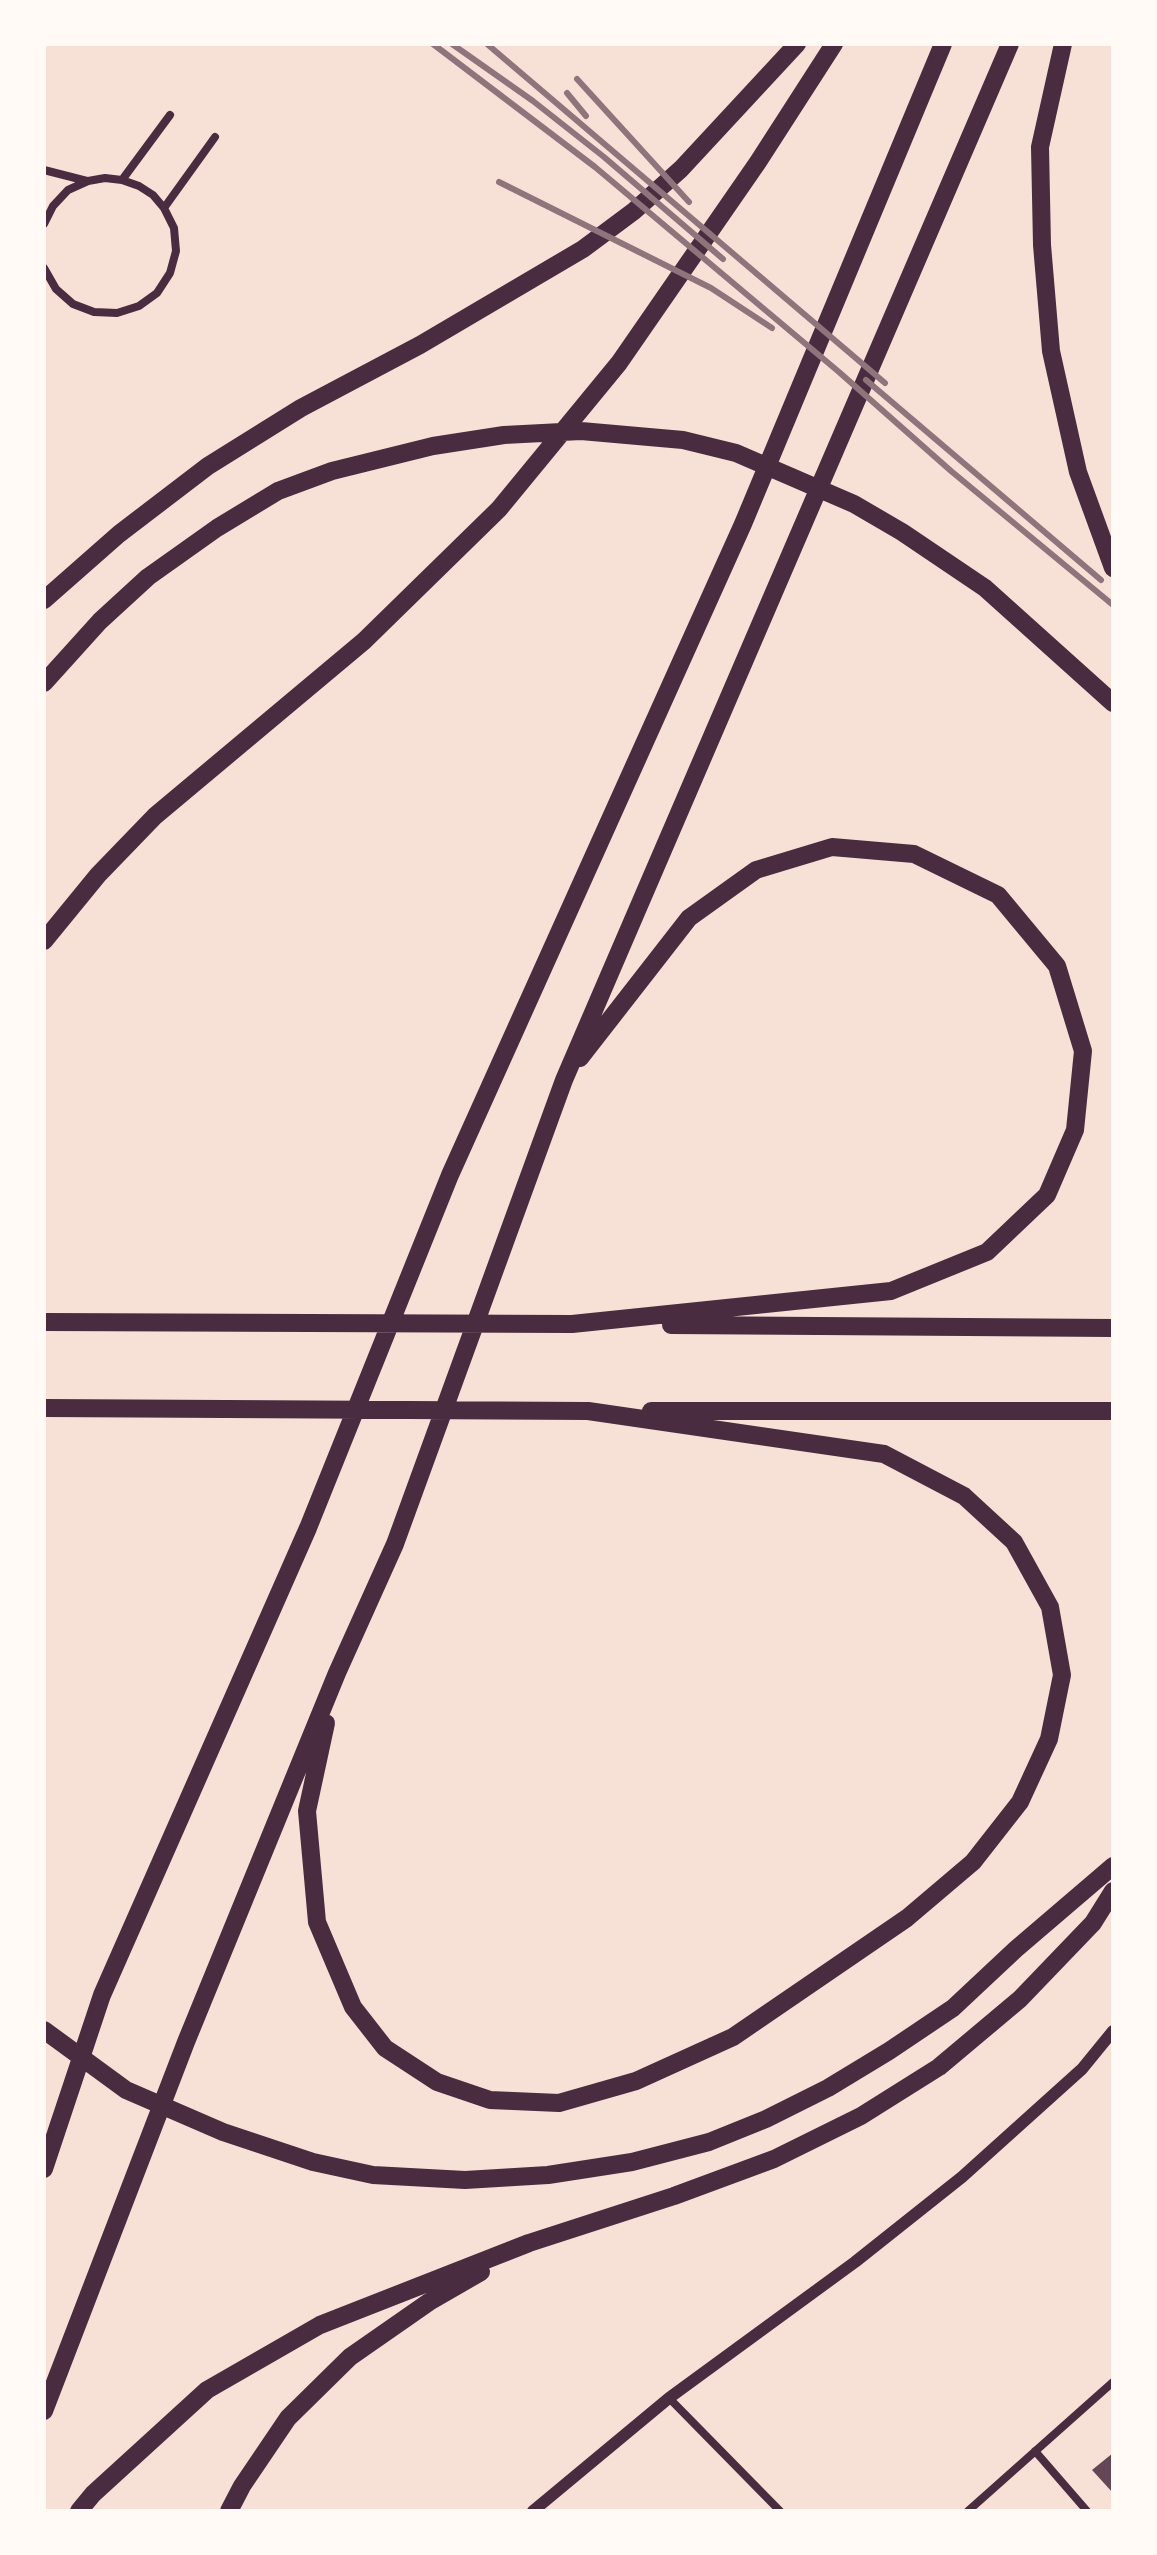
<!DOCTYPE html>
<style>
body{margin:0}
#map{position:relative;width:1157px;height:2555px;overflow:hidden;background:#f7e1d7;font-family:Karla,sans-serif}
canvas{display:block}
.frame{position:absolute;inset:0;border:46px solid #fffaf5;pointer-events:none}
</style>
<div id="map">
<canvas width="1157" height="2555"></canvas>
<div class="frame"></div>
</div>
<script>
const ctx = document.querySelector('canvas').getContext('2d');
ctx.lineJoin = 'round';
function fill(path, color) {
  ctx.fillStyle = color;
  ctx.fill(path, 'evenodd');
}
function toPath(rows) {
  const path = new Path2D();
  for (const r of rows) {
    path.moveTo(r[0], r[1]);
    for (let i = 2; i < r.length; i += 2) path.lineTo(r[i], r[i + 1]);
  }
  return path;
}
function strokePath(path, color, width, dash) {
  ctx.strokeStyle = color;
  ctx.lineWidth = width;
  ctx.lineCap = dash ? 'butt' : 'round';
  ctx.setLineDash(dash || []);
  ctx.stroke(path);
}
fill(toPath([
 [1113,2453,1113,2493,1092,2470]
]), '#644757');
strokePath(toPath([
 [44,170,87,181],
 [122,180,170,115],
 [164,208,215,137],
 [44,224,53,206,68,190,88,181,105,178,122,180,139,186,153,195,164,208,174,228,176,251,170,273,157,293,139,306,117,313,94,312,73,304,56,289,44,268],
 [669,2398,780,2511],
 [1035,2451,1087,2511],
 [968,2511,1113,2382]
]), '#4a2c40', 8);
strokePath(toPath([
 [533,2511,669,2398,855,2262,962,2177,1082,2069,1113,2031]
]), '#4a2c40', 12);
strokePath(toPath([
 [1063,44,1040,147,1042,245,1051,351,1078,472,1113,568],
 [44,600,119,534,208,466,301,408,420,345,583,249,634,211,681,169,797,44],
 [44,683,100,621,148,577,217,528,278,491,332,471,433,446,504,435,581,431,683,440,736,453,854,504,902,532,985,588,1113,703],
 [44,941,98,875,155,816,364,641,499,509,619,363,758,162,834,44],
 [44,1322,572,1324,891,1291,987,1252,1047,1195,1075,1130,1083,1051,1057,966,998,895,914,854,832,847,756,870,689,918,580,1058],
 [671,1325,1113,1328],
 [44,1408,588,1411,884,1454,964,1496,1014,1542,1050,1607,1062,1675,1049,1739,1020,1802,973,1862,907,1918,733,2037,636,2081,559,2103,490,2100,437,2082,385,2048,353,2007,317,1922,307,1811,326,1723],
 [651,1411,1113,1411],
 [44,2030,126,2090,223,2132,313,2162,373,2175,465,2180,548,2175,632,2162,709,2142,766,2119,828,2088,889,2051,953,2008,1016,1949,1113,1866],
 [44,2169,102,1995,308,1528,450,1175,743,524,943,44],
 [44,2411,186,2042,337,1673,395,1544,564,1080,1010,44],
 [79,2511,93,2494,207,2390,320,2325,529,2243,674,2196,774,2159,861,2116,939,2067,1020,1999,1093,1923,1113,1891],
 [229,2511,242,2486,288,2418,350,2357,429,2302,481,2272]
]), '#4a2c40', 18);
strokePath(toPath([
 [433,44,595,167,839,372,951,471,1113,605],
 [452,44,533,101,604,157,723,259],
 [487,44,885,383],
 [577,79,689,202],
 [567,93,586,116],
 [499,182,711,288,772,328],
 [866,380,1101,580]
]), '#8f747c', 6);
</script>
